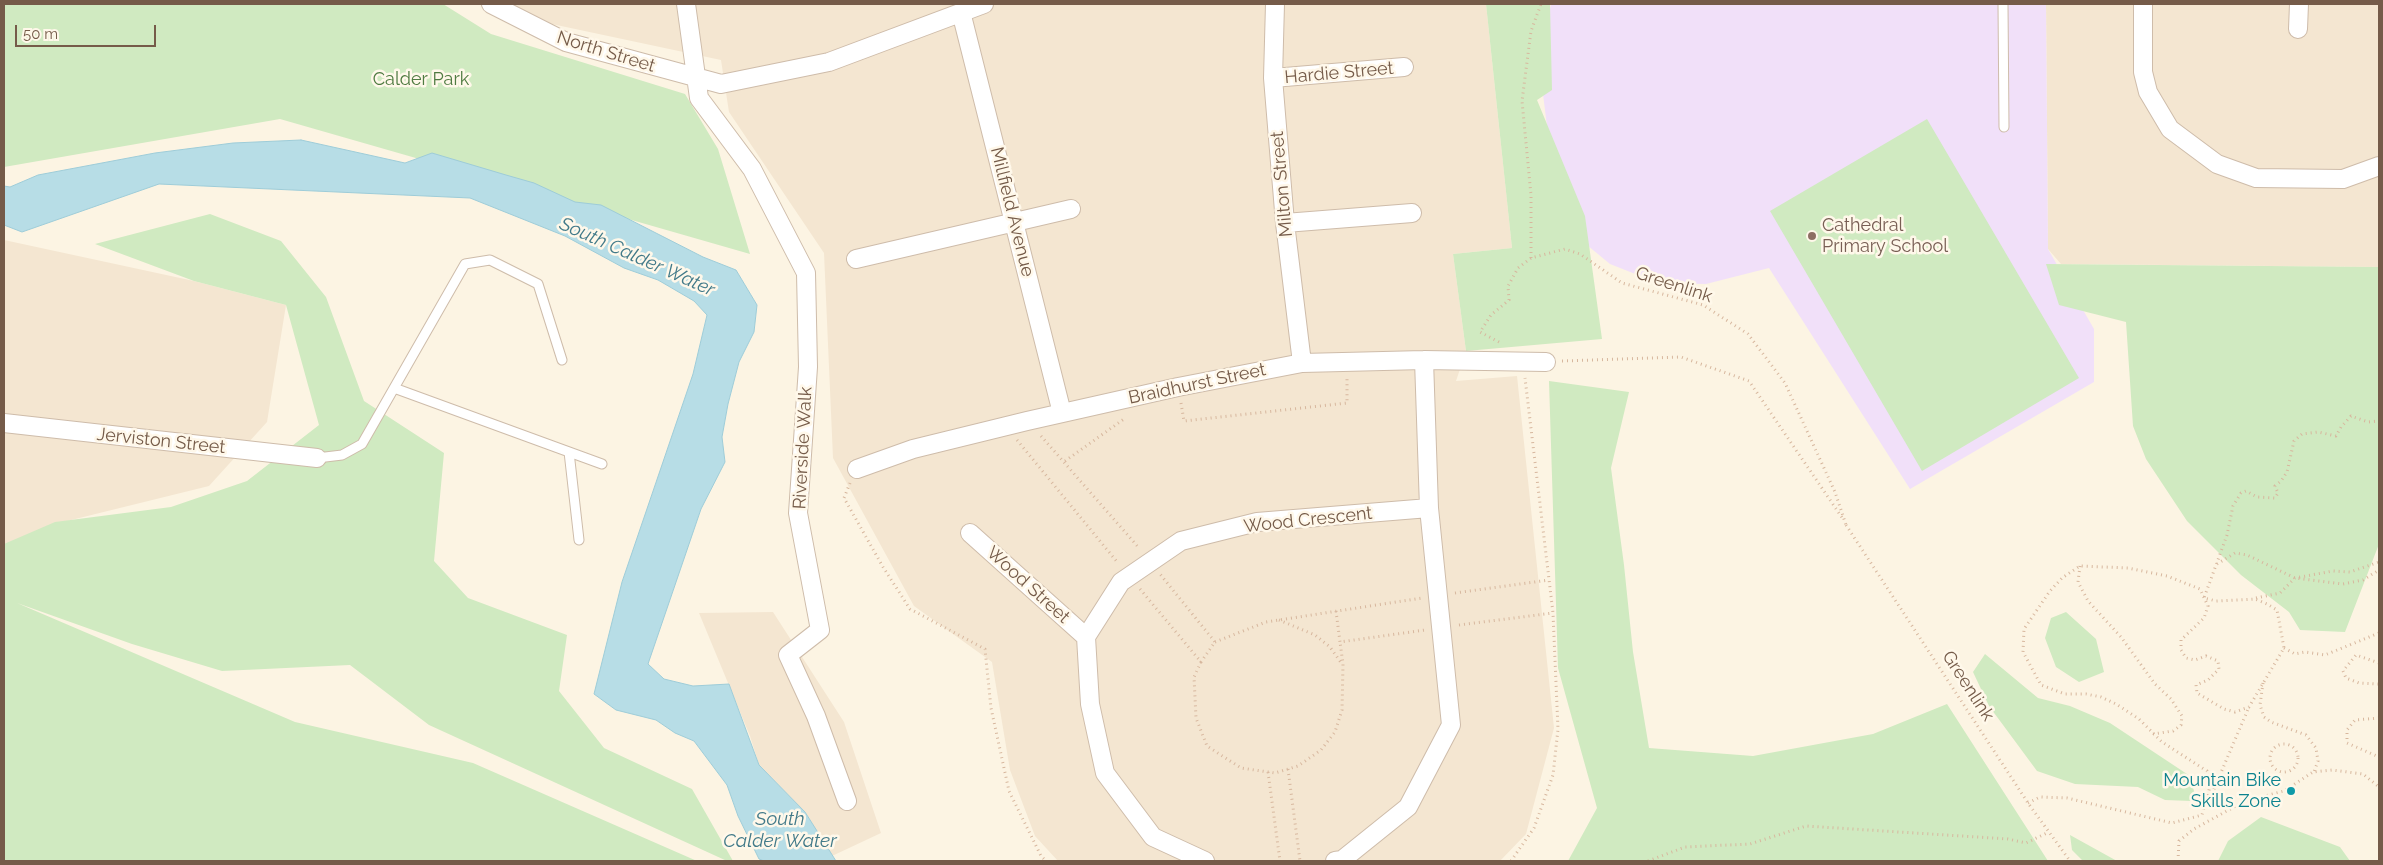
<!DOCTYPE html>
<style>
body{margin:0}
#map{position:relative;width:2383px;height:865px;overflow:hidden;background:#fcf4e3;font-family:Raleway,sans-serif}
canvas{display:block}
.frame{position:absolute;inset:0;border:5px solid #755b49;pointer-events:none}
.scale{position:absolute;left:15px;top:25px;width:141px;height:22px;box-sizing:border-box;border:2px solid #755b49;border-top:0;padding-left:6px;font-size:15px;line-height:18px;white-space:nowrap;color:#755b49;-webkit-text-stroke:4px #fff8ea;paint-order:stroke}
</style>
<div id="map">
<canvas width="2383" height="865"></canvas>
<div class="frame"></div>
<div class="scale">50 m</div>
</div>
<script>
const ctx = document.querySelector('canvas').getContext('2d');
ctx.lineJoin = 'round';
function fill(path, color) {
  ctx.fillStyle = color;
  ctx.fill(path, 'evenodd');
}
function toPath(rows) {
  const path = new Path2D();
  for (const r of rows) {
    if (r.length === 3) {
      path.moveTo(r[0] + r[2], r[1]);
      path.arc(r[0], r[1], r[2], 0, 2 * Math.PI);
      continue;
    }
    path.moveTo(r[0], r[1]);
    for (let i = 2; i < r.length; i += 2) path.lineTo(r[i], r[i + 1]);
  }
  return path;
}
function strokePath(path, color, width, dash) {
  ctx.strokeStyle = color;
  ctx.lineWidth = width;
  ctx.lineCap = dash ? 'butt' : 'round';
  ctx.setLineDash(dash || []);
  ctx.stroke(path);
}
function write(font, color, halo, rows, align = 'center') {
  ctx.font = font + ' Raleway,sans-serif';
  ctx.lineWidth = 5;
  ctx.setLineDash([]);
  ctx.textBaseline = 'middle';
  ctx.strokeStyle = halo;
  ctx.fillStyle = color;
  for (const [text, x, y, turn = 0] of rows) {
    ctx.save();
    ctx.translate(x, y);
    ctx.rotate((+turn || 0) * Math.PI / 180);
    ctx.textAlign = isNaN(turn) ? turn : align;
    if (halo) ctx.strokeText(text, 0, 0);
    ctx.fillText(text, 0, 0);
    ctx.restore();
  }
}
fill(toPath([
 [508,4,1486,4,1512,248,1453,254,1466,351,1456,381,1517,376,1554,728,1526,834,1500,861,1058,861,1035,836,1010,770,992,662,914,606,833,458,824,253,729,112,721,60,533,20],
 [2046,4,2379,4,2379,267,2061,264,2048,249],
 [4,240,194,281,286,305,267,422,209,486,55,524,4,545],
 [773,612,844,722,881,833,832,856,805,812,759,765,750,736,699,613]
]), '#f4e6d1');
fill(toPath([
 [1551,4,2046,4,2048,249,2094,329,2094,382,1910,489,1769,268,1706,284,1658,283,1610,264,1559,222,1539,62]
]), '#f1e0f9');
fill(toPath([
 [4,4,443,4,491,34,685,94,718,149,750,254,280,119,4,167],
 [1486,4,1550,4,1552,90,1537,100,1585,216,1602,339,1466,351,1453,254,1512,248],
 [1927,119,2079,378,1922,471,1770,211],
 [210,214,281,241,326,297,364,401,444,453,434,561,468,598,567,635,559,691,604,748,692,789,733,861,727,861,429,725,350,665,222,671,132,644,17,603,295,722,473,763,697,861,4,861,4,544,55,522,171,507,247,481,319,425,286,305,194,281,95,244],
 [2046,264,2379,267,2379,544,2345,632,2300,630,2289,612,2241,575,2187,521,2146,459,2133,426,2126,322,2059,305],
 [1549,381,1629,392,1611,468,1624,565,1633,652,1649,748,1753,756,1873,734,1947,704,2048,861,1568,861,1597,808,1558,668],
 [2066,612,2096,639,2104,672,2079,682,2056,667,2045,638,2051,618],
 [1985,654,2038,698,2070,706,2110,723,2190,776,2194,791,2191,801,2165,800,2138,787,2075,784,2037,771,1989,706,1973,672],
 [2261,817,2340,847,2350,861,2218,861,2228,841],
 [2070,835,2117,861,2083,861,2072,850]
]), '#d0eac1');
const water = toPath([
 [301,140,405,163,432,153,506,175,534,183,575,202,601,205,703,257,736,270,757,305,754,332,739,362,728,404,722,437,725,462,701,509,648,664,664,679,693,686,729,684,759,765,805,812,836,861,764,861,759,859,738,816,727,785,694,741,675,733,656,720,616,710,594,694,622,582,693,374,707,315,694,301,658,280,624,268,565,236,470,198,159,184,22,232,4,225,4,186,10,187,38,175,155,153,233,143,301,140]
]);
fill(water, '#b7dde6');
strokePath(water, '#9eccd8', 1);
const service = toPath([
 [2003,4,2004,127],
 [394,388,602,464],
 [569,452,579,540],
 [317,458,342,455,362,444,465,264,490,260,538,284,562,360]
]);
const minor = toPath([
 [491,4,566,42,721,84,829,62,984,4],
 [686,4,699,98,752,169,806,273,808,367,798,513,820,630,788,655,816,716,847,801],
 [1275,4,1273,78,1285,223,1302,363],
 [2143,4,2143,72,2148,92,2170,129,2217,164,2256,178,2343,179,2379,166],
 [961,12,1062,413],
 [2298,29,2299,4],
 [1273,78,1404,67],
 [1285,223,1412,213],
 [856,259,1071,209],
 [4,423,317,458],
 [857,469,913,449,1027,421,1178,387,1302,363,1424,360,1546,362],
 [970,533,1086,637],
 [1205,861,1153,837,1105,773,1090,704,1086,637,1121,582,1181,541,1257,522,1429,508],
 [1335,861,1342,860,1408,807,1451,725,1429,508,1424,360]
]);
strokePath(service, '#cebcaa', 11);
strokePath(minor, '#cebcaa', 20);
strokePath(toPath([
 [1531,258,1531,195,1522,101,1531,31,1541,4],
 [1499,342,1480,332,1491,315,1509,300,1508,286,1518,268,1531,258,1565,249,1580,254,1622,283,1703,305,1748,334,1785,383,1835,492,1846,525],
 [1562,361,1681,357,1749,381,1843,519],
 [1181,403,1184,421,1347,403,1347,379],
 [1041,436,1139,548],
 [1017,440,1118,563],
 [1065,461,1124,419],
 [850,483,844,498,883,567,910,609,985,649,991,708,1009,791,1041,856,1046,861],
 [1846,525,2028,803,2070,861],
 [2217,564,2235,553,2247,555,2295,578,2343,584,2363,580,2379,570],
 [2080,566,2078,582,2088,601,2121,637,2155,684,2171,699,2182,716,2181,725,2173,731,2153,734],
 [1140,589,1201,662,1215,642,1160,574],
 [1455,593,1549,580],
 [2256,598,2280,593,2295,578,2333,571,2350,572,2379,562],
 [1336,611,1340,642,1425,630],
 [1279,620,1315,635,1330,647,1342,664],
 [1459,625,1553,613],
 [1215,642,1266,622,1422,598],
 [2284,648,2295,654,2305,652,2325,655,2379,633],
 [1201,662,1194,677,1196,718,1207,746,1241,768,1275,773,1298,766,1321,750,1335,732,1342,710,1343,664,1340,642],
 [2379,663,2356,655,2343,671,2346,678,2359,683,2379,684],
 [2263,683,2260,705,2264,717,2271,722,2306,735,2316,748,2318,761,2314,772],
 [2379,718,2355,720,2347,730,2347,743,2379,757],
 [2284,758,14],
 [1288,769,1300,861],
 [1268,772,1280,861],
 [2028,803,2040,797,2067,798,2172,823,2202,815,2211,783,2207,771,2162,742,2139,719,2116,704,2101,697,2086,694,2065,694,2041,685,2023,652,2024,629,2050,591,2062,578,2080,566,2128,568,2167,576,2200,589,2208,606,2204,618,2181,640,2181,650,2186,658,2195,660,2206,656,2218,661,2219,669,2208,680,2196,685,2197,693,2224,709,2235,712,2249,707,2284,648,2277,610,2267,604,2255,599,2216,601,2204,598,2227,535,2233,506,2241,493,2246,491,2257,497,2275,498,2278,493,2275,486,2281,481,2287,472,2294,441,2302,434,2318,432,2336,436,2341,427,2351,416,2368,422,2379,421],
 [2208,803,2249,707],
 [1511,861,1534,828,1553,775,1558,729,1553,613,1525,378],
 [1648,861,1685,847,1750,844,1806,826,2008,839,2026,843,2049,832],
 [2178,861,2179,841,2194,829,2245,801,2284,791,2313,772,2332,770,2363,774,2379,787]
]), '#d7b79e', 3, [1, 4]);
strokePath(service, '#fff', 9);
strokePath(minor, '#fff', 18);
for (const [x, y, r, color] of [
 [1812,236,5,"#8d6e63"],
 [2291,791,5,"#0f9aa8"]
]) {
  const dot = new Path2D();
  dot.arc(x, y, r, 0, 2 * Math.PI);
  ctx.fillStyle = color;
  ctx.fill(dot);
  strokePath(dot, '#fff8ea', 2);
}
write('18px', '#755b49', '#fff8ea', [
 ["North Street",606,52,17],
 ["Hardie Street",1339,73,-5],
 ["Milton Street",1282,184,-95],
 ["Millfield Avenue",1012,212,76],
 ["Greenlink",1674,285,18],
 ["Braidhurst Street",1197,384,-12],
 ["Jerviston Street",161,441,6],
 ["Riverside Walk",803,448,-87],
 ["Wood Crescent",1308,520,-6],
 ["Wood Street",1028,585,42],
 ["Greenlink",1968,686,57]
]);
write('18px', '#4f7b41', '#fff8ea', [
 ["Calder Park",421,80]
]);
write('18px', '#785e54', '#fff8ea', [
 ["Cathedral",1822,226],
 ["Primary School",1822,247]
], 'left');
write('18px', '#0d838f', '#fff8ea', [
 ["Mountain Bike",2281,781],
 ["Skills Zone",2281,802]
], 'right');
write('italic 19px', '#427a89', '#fff8ea', [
 ["South Calder Water",637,257,24],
 ["South",780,819],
 ["Calder Water",780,841]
]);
</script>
